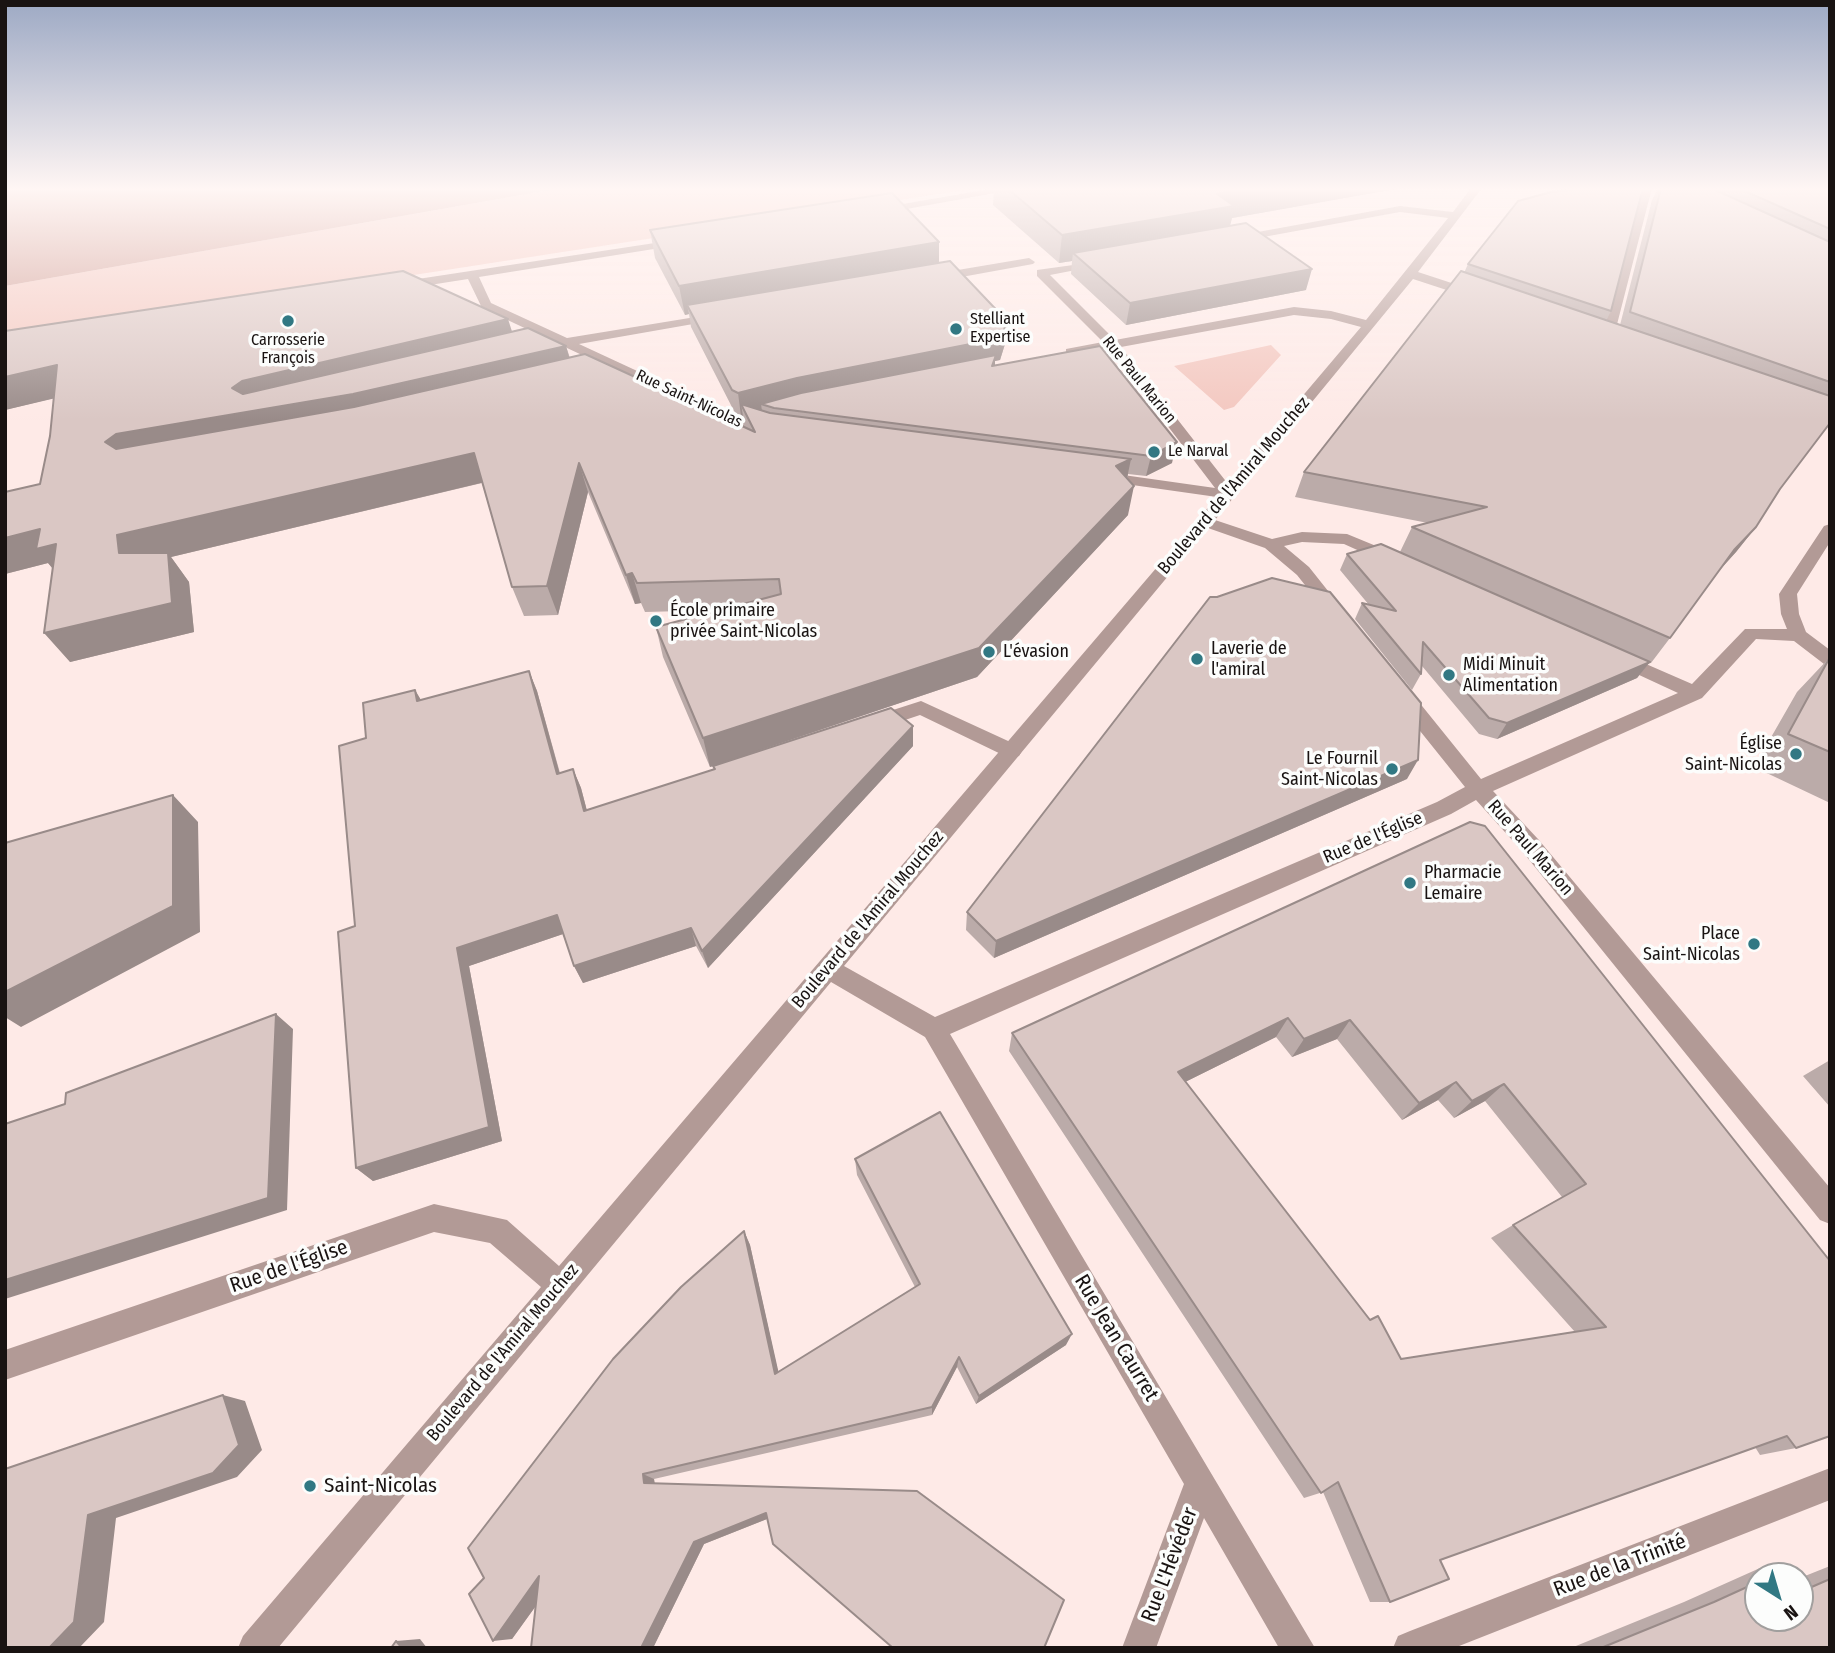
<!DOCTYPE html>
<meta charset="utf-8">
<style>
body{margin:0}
#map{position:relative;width:1835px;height:1653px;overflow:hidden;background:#feeae7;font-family:"Fira Sans Condensed",sans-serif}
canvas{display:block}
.frame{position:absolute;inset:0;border:7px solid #191312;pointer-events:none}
.north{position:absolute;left:1744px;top:1562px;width:70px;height:70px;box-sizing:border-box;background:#fcfdfc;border:2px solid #a19f9e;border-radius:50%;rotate:143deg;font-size:19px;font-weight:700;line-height:28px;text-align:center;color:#191312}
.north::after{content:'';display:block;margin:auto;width:24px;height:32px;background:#317883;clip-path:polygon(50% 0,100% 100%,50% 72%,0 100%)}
</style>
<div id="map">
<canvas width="1835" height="1653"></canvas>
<div class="frame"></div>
<div class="north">N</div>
</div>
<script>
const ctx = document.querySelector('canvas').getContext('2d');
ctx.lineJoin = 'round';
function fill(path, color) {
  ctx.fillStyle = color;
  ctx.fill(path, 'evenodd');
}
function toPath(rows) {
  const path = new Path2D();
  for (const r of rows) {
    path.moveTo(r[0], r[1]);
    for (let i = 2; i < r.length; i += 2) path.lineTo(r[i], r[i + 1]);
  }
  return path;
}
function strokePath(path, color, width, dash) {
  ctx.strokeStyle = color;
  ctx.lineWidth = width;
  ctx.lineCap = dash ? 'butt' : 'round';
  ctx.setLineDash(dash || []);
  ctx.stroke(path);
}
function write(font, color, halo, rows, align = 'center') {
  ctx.font = font + ' "Fira Sans Condensed",sans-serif';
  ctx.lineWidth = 7;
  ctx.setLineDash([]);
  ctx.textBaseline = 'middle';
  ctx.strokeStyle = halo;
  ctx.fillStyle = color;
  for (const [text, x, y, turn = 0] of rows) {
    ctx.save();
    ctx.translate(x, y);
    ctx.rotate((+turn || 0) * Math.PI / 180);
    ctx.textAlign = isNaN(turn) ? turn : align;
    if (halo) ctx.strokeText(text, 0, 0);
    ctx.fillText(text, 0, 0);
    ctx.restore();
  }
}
fill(toPath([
 [561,188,978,188,5,338,5,286],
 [1271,345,1281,355,1234,407,1224,410,1174,366]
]), '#f3c7bf');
fill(toPath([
 [5,188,561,188,5,286]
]), '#cc988f');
fill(toPath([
 [921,701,1019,746,1022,751,1019,756,1012,758,1005,756,920,715,872,731,865,729,862,724,865,719,921,701]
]), '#b29a96');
fill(toPath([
 [996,188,1023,188,879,214,874,211,879,208,996,188],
 [1471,188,1482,188,1418,272,1479,292,1479,298,1471,298,1413,279,1215,520,1272,539,1302,532,1347,534,1398,555,1400,559,1398,563,1386,563,1344,544,1302,542,1284,546,1309,567,1340,606,1343,610,1340,614,1334,616,1328,614,1297,575,1265,548,1208,528,844,966,935,1017,1437,802,1465,787,1396,701,1394,696,1396,691,1410,691,1481,779,1678,693,1611,662,1608,658,1611,654,1623,654,1692,684,1745,629,1787,629,1781,614,1779,594,1824,526,1830,524,1830,542,1797,594,1799,614,1806,632,1830,650,1830,666,1824,664,1794,641,1756,639,1702,698,1493,791,1538,839,1830,1188,1830,1224,1820,1220,1522,851,1476,800,1451,814,950,1034,1315,1648,1279,1648,1204,1518,1156,1648,1122,1648,1184,1484,925,1037,831,982,278,1648,238,1648,243,1636,541,1287,490,1243,434,1232,5,1380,5,1350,434,1204,507,1220,559,1266,1217,497,1097,480,1094,477,1097,474,1102,472,1215,488,1109,349,1066,355,1066,349,1103,342,1037,276,1037,270,1102,261,1102,265,1050,275,1115,340,1294,307,1331,311,1366,320,1448,218,1400,212,1236,242,1230,239,1236,236,1400,206,1453,212,1471,188],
 [1294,315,1331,319,1361,327,1228,484,1121,347,1294,315],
 [1642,188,1652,188,1613,340,1607,344,1601,340,1642,188],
 [681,239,685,240,685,244,479,277,491,303,567,338,720,313,720,319,716,320,579,344,745,421,777,432,779,435,777,438,767,438,735,427,482,308,468,279,398,290,392,286,398,282,681,239],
 [1029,258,1035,262,1033,264,934,282,928,278,934,274,1029,258],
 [1830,1468,1830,1500,1454,1648,1393,1648,1398,1636,1410,1631,1830,1468]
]), '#b29a96');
fill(toPath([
 [994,188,1401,188,1232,218,1230,225,1306,290,1126,325,1071,274,1072,261,1059,263,993,205],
 [1658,188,1830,188,1830,423,1780,489,1756,527,1736,552,1720,570,1670,638,1651,663,1649,662,1637,678,1497,739,1479,734,1422,666,1421,674,1412,690,1355,619,1362,603,1369,605,1340,570,1347,554,1400,552,1412,527,1428,523,1295,497,1304,472,1464,273,1468,264,1611,311,1606,321,1620,325,1652,200],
 [650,230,939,242,939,263,1005,344,1000,360,995,361,995,365,1172,463,1146,476,1128,474,1128,515,977,677,710,767,663,657,656,627,721,610,645,612,641,603,635,604,588,492,558,615,524,616,512,587,482,483,171,557,189,582,194,632,70,662,53,569,48,563,5,574,5,492,40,484,50,436,54,398,5,410,5,331,512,332,566,346,570,358,744,427,743,416,735,413,691,327,689,314,685,315,655,258],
 [1830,657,1830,803,1754,767,1797,692],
 [529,671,537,691,560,773,573,769,581,788,587,811,714,770,713,766,913,746,708,968,696,946,583,983,574,966,563,934,469,966,502,1141,373,1181,356,1168,366,738,415,690,421,700],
 [1407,779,994,958,966,930,967,912],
 [1445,833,1796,1448,1760,1455,1755,1447,1440,1560,1390,1602,1370,1602,1323,1492,1304,1498,1009,1051,1012,1033],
 [1276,1037,1292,1057,1337,1039,1402,1120,1438,1100,1454,1118,1485,1101,1562,1197,1513,1225,1491,1238,1575,1332,1401,1359,1185,1082],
 [1830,1060,1830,1107,1803,1076],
 [855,1159,1066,1345,976,1404,957,1367,932,1415,654,1479,655,1484,767,1519,704,1544,653,1648,531,1648,535,1607,512,1639,484,1578,744,1231,750,1245,778,1372,915,1287,857,1175],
 [1830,1566,1830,1648,1571,1648,1684,1602,1760,1568,1792,1567,1798,1576,1758,1576,1758,1618,1800,1578]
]), '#bbaba9');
fill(toPath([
 [1249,188,1401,188,1232,218,1228,234,1073,253,1072,261,1059,263,1062,235,1217,194],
 [939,242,939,271,687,305,689,314,685,315,679,286],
 [1312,269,1306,290,1126,325,1130,303],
 [508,319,517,347,566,346,574,374,126,471,105,442,116,434,232,388,242,381],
 [1007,321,1005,344,1000,360,995,361,995,375,761,404,762,411,741,404,743,416,741,416,738,393],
 [57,365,77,393,5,410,5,377],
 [1177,442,1172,463,1146,476,1151,456],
 [474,453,485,482,171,557,189,582,194,632,70,662,44,633,119,553,117,535],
 [1131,459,1125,488,1116,466],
 [579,463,588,492,558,615,547,586],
 [1134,486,1128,515,977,677,710,767,703,738],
 [1756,527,1736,552,1715,575,1734,550],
 [40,529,56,544,61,578,48,563,5,574,5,538],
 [632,573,641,603,635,604,626,575],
 [1650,662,1637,678,1497,739,1507,723],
 [529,671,537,691,565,793,557,774],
 [415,690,426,709,417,701],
 [913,726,913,746,708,968,702,951],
 [1418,760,1407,779,994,958,996,941],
 [573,769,581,788,592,830,584,811],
 [173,795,198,822,200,932,21,1027,5,1017,5,992],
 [557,915,566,933,469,966,502,1141,373,1181,356,1168,457,948],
 [691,928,696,946,583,983,574,966],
 [276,1014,293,1029,287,1210,5,1299,5,1280],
 [1288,1018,1276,1037,1169,1090,1178,1072],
 [1350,1020,1337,1039,1292,1057,1304,1039],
 [1456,1082,1438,1100,1402,1120,1419,1103],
 [1504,1084,1485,1101,1454,1118,1472,1101],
 [744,1231,750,1245,781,1383,775,1374],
 [1072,1334,1066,1345,976,1404,979,1396],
 [959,1357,957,1367,932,1415,932,1407],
 [223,1395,245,1401,262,1450,237,1477,116,1518,104,1622,79,1648,49,1648,88,1515],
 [643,1474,654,1479,655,1488,644,1483],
 [766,1513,772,1517,704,1544,653,1648,641,1648,694,1542],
 [539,1576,556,1578,512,1639,493,1641],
 [420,1639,427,1648,402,1648,396,1641]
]), '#998b89');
const building = toPath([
 [1007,188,1249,188,1217,194,1234,206,1062,235,1007,188],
 [1588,188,1643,188,1611,311,1468,264,1518,201,1551,192,1588,188],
 [1661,188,1711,188,1830,242,1830,382,1630,312,1661,188],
 [1738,188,1830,188,1830,229,1738,188],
 [892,193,939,242,679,286,650,230,892,193],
 [1246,223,1312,269,1130,303,1073,253,1246,223],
 [950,261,1007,321,1001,338,797,378,738,393,732,390,687,305,950,261],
 [403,271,508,319,242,381,232,388,243,394,528,328,566,346,353,394,116,434,105,442,116,449,354,407,585,354,755,432,741,404,770,413,1131,459,1116,466,1134,486,979,648,703,738,656,627,781,594,779,579,637,583,632,573,626,575,579,463,547,586,512,587,474,453,117,535,119,553,168,553,172,603,44,633,56,544,36,549,40,529,5,538,5,492,40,484,50,436,57,365,5,377,5,331,403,271],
 [1461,271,1830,396,1830,423,1780,489,1756,527,1734,550,1670,638,1412,527,1487,507,1304,472,1461,271],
 [1100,346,1177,442,1151,456,774,408,761,404,801,393,996,355,992,366,1100,346],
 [1381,544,1650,662,1507,723,1489,718,1423,642,1421,674,1362,603,1396,611,1347,554,1381,544],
 [1272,578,1330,592,1421,703,1418,760,996,941,967,912,1210,597,1217,597,1272,578],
 [1830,657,1830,752,1788,734,1830,657],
 [529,671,557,774,573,769,584,811,715,769,713,766,891,708,913,726,702,951,691,928,574,966,557,915,457,948,489,1127,356,1168,338,932,355,926,339,746,366,738,363,703,415,690,417,701,529,671],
 [173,795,173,906,5,992,5,843,173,795],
 [1470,822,1485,826,1830,1261,1830,1436,1796,1448,1787,1436,1440,1560,1449,1579,1390,1602,1338,1482,1321,1493,1012,1033,1470,822],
 [1288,1018,1304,1039,1350,1020,1419,1103,1456,1082,1472,1101,1504,1084,1586,1184,1513,1225,1606,1327,1401,1359,1378,1316,1370,1320,1178,1072,1288,1018],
 [276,1014,268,1198,5,1280,5,1124,65,1104,66,1093,276,1014],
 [940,1112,1072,1334,979,1396,959,1357,932,1407,643,1474,644,1483,917,1491,1064,1600,1044,1648,893,1648,773,1544,766,1513,694,1542,641,1648,531,1648,539,1576,493,1641,469,1594,484,1578,468,1548,613,1359,681,1287,744,1231,775,1374,920,1284,855,1159,940,1112],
 [223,1395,239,1445,213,1473,88,1515,74,1622,49,1648,5,1648,5,1469,223,1395],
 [1792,1567,1798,1576,1772,1576,1792,1567],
 [1800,1579,1807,1589,1830,1579,1830,1648,1601,1648,1714,1602,1758,1582,1758,1618,1800,1618,1800,1579],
 [396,1641,402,1648,391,1648,396,1641]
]);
fill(building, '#dac7c4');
strokePath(building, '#998b89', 2);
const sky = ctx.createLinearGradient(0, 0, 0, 420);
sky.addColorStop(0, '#9da9c4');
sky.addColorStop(0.45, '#fff6f4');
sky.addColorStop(1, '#fff6f400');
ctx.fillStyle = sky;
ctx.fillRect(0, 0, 1835, 420);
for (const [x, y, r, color] of [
 [288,321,7,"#317883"],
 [956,329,7,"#317883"],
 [1154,452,7,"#317883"],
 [656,621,7,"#317883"],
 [989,652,7,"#317883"],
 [1197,659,7,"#317883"],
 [1449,675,7,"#317883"],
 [1796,754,7,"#317883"],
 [1392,769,7,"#317883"],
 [1410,883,7,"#317883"],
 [1754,944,7,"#317883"],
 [310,1486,7,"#317883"]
]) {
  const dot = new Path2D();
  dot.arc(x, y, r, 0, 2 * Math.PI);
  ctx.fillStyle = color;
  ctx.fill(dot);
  strokePath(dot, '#fcfdfc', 2.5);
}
write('16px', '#191312', '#fcfdfc', [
 ["Stelliant",970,320],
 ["Expertise",970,338],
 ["Carrosserie",288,341,"center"],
 ["François",288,359,"center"],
 ["Le Narval",1168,452]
], 'left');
write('16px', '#191312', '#fcfdfc', [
 ["Rue Paul Marion",1139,380,51],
 ["Rue Saint-Nicolas",689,399,25]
]);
write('18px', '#191312', '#fcfdfc', [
 ["Boulevard de l'Amiral Mouchez",1234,486,-50],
 ["Rue de l'Église",1373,838,-23],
 ["Rue Paul Marion",1530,848,49],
 ["Boulevard de l'Amiral Mouchez",868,920,-50],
 ["Boulevard de l'Amiral Mouchez",503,1353,-50]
]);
write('18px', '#191312', '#fcfdfc', [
 ["École primaire",670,611],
 ["privée Saint-Nicolas",670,632],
 ["Laverie de",1211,649],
 ["l'amiral",1211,670],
 ["L'évasion",1003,652],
 ["Midi Minuit",1463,665],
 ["Alimentation",1463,686],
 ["Église",1782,744,"right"],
 ["Saint-Nicolas",1782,765,"right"],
 ["Le Fournil",1378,759,"right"],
 ["Saint-Nicolas",1378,780,"right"],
 ["Pharmacie",1424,873],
 ["Lemaire",1424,894],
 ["Place",1740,934,"right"],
 ["Saint-Nicolas",1740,955,"right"]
], 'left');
write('21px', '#191312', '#fcfdfc', [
 ["Rue de l'Église",289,1267,-19],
 ["Rue Jean Caurret",1116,1338,59],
 ["Rue L'Hévéder",1170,1565,-69],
 ["Rue de la Trinité",1620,1566,-21]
]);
write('21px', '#191312', '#fcfdfc', [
 ["Saint-Nicolas",324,1486]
], 'left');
</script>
